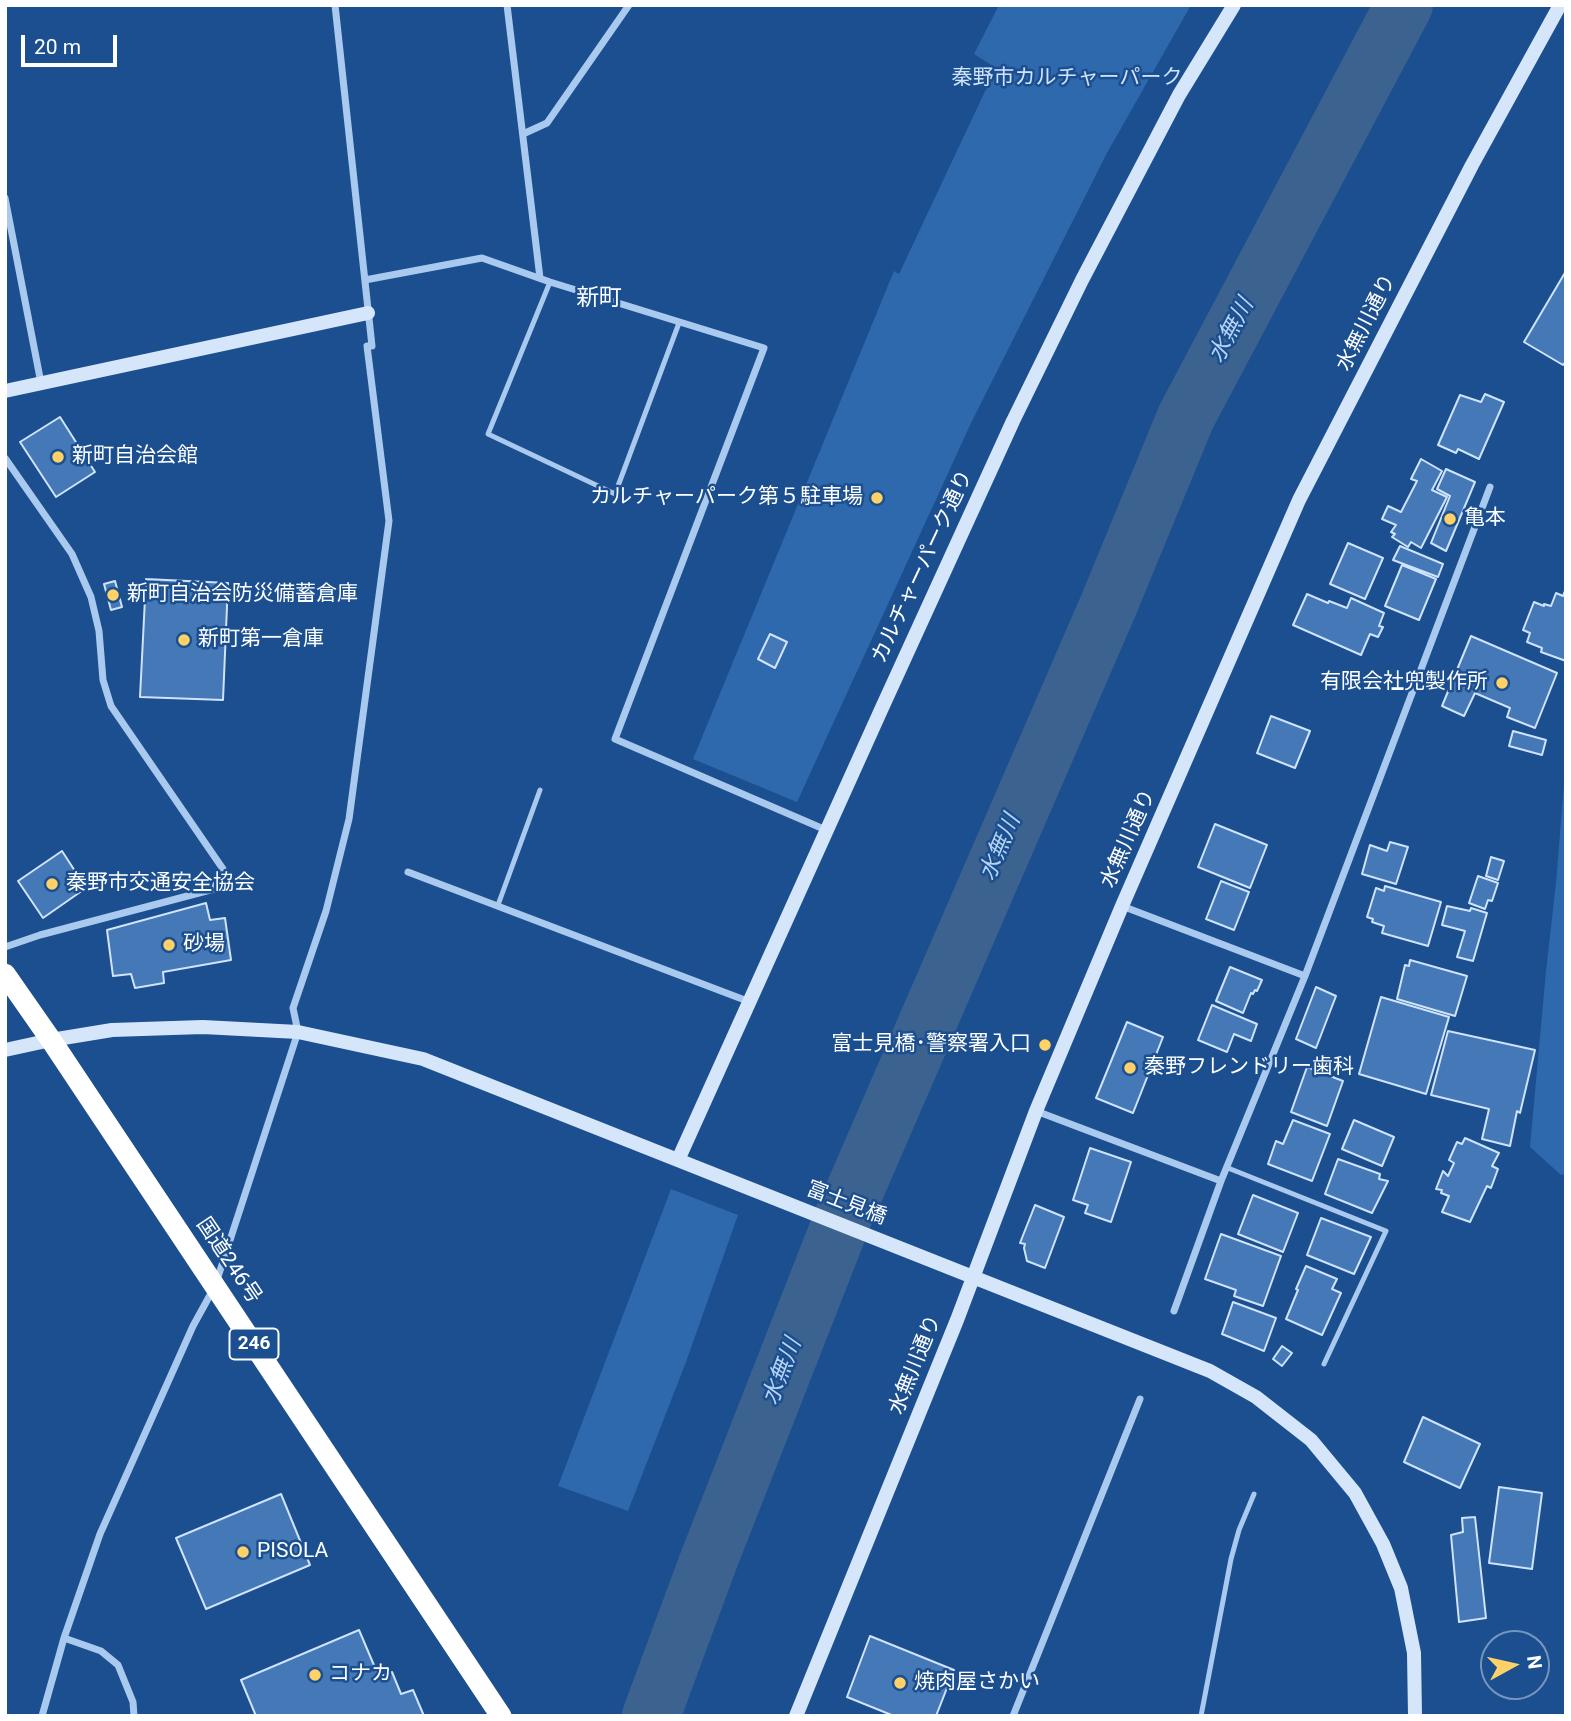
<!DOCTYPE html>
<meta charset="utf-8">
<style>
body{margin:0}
#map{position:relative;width:1571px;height:1721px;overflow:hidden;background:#1b4f8f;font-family:Roboto,sans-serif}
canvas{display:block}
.frame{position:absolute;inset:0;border:7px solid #fff;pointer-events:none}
.north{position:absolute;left:1480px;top:1630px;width:70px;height:70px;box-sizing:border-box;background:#1b4f8f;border:2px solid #7695bc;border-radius:50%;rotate:82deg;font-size:19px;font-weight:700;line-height:28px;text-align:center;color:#fff}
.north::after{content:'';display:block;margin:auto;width:24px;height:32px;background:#ffd166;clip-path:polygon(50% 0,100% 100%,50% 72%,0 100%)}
.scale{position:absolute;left:21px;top:35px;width:96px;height:32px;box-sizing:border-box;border:4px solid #fff;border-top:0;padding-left:9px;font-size:21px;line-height:24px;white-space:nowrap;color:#fff;-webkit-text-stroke:5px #1b4f8f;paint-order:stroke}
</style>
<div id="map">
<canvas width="1571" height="1721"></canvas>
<div class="frame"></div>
<div class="north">N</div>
<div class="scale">20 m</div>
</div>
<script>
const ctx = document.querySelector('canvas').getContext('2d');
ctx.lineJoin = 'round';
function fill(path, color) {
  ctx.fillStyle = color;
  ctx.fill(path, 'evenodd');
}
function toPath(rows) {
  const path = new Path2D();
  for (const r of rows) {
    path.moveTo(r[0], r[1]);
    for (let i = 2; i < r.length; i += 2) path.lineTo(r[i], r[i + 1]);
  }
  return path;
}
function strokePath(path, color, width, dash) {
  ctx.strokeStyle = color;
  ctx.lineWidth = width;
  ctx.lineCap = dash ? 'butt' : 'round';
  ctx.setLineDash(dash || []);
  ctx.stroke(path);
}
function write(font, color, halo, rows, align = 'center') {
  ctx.font = font + ' Roboto,"Noto Sans JP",sans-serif';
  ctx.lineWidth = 5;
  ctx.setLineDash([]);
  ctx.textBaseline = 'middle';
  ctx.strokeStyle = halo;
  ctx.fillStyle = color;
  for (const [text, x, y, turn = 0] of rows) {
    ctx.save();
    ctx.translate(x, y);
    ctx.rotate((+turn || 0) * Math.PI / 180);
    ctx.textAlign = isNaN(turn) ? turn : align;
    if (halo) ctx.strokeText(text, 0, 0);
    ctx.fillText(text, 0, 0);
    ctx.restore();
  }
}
fill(toPath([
 [999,5,1191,5,1107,153,972,421,797,802,693,759,894,271,899,274,996,68,974,54],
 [1566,759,1566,1174,1561,1175,1530,1147,1546,971,1556,883],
 [671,1189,738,1215,686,1362,628,1511,558,1486]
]), '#2e69ad');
strokePath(toPath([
 [651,1716,708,1562,842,1220,1109,604,1186,417,1404,5]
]), '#3c6290', 58);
const building = toPath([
 [1566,271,1566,361,1563,365,1524,342,1566,271],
 [1485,394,1504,402,1479,459,1458,449,1456,453,1438,445,1460,395,1481,402,1485,394],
 [60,417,95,472,56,497,20,442,60,417],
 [1421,459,1442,471,1432,490,1447,497,1421,548,1411,542,1408,547,1392,537,1395,534,1391,532,1396,525,1382,519,1388,506,1401,512,1417,481,1411,479,1421,459],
 [1446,469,1475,482,1446,551,1431,543,1450,496,1437,489,1446,469],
 [1348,543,1383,558,1365,599,1330,584,1348,543],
 [1400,546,1443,564,1438,577,1393,560,1400,546],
 [1402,565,1436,579,1419,620,1385,606,1402,565],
 [146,579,228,583,223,700,140,697,146,579],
 [115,581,122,607,111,610,104,584,115,581],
 [1566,588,1566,661,1541,652,1542,648,1527,642,1530,633,1523,630,1534,602,1544,606,1544,604,1551,606,1556,593,1563,596,1566,588],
 [1307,594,1328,603,1329,601,1347,608,1351,598,1384,613,1379,626,1383,627,1378,637,1370,634,1361,655,1293,625,1307,594],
 [770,634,787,642,775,668,758,659,770,634],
 [1471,636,1557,673,1535,728,1507,717,1510,708,1475,693,1464,716,1442,706,1471,636],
 [1271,716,1310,731,1295,768,1257,753,1271,716],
 [1513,731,1546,740,1542,755,1509,746,1513,731],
 [1215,824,1267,845,1250,888,1198,867,1215,824],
 [1390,842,1408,847,1396,884,1362,874,1370,845,1387,851,1390,842],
 [62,851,86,888,43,918,18,881,62,851],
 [1491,857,1504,861,1498,880,1486,876,1491,857],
 [1478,876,1498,883,1492,901,1488,900,1485,909,1469,903,1478,876],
 [1221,881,1249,892,1234,930,1206,919,1221,881],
 [1385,886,1441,902,1428,946,1382,933,1384,926,1372,922,1373,919,1367,917,1376,888,1384,891,1385,886],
 [206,903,210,920,225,918,231,960,163,972,164,983,135,988,131,974,113,976,107,930,206,903],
 [1447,906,1470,911,1471,908,1487,913,1473,961,1457,957,1465,931,1442,925,1447,906],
 [1410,960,1467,976,1455,1016,1397,999,1405,965,1409,966,1410,960],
 [1230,967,1262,980,1257,991,1255,990,1253,994,1251,993,1243,1013,1216,1001,1230,967],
 [1316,987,1336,996,1316,1048,1296,1039,1316,987],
 [1381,997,1449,1017,1426,1094,1359,1074,1381,997],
 [1212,1005,1257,1024,1251,1041,1234,1034,1227,1052,1198,1040,1212,1005],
 [1127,1022,1163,1037,1133,1113,1096,1098,1127,1022],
 [1448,1031,1535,1050,1520,1113,1517,1111,1510,1146,1482,1139,1489,1109,1431,1095,1448,1031],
 [1307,1067,1343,1081,1327,1126,1291,1112,1307,1067],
 [1293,1120,1330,1134,1312,1181,1268,1164,1276,1141,1283,1144,1293,1120],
 [1354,1120,1394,1137,1382,1166,1342,1149,1354,1120],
 [1465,1138,1499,1153,1492,1166,1498,1169,1491,1188,1487,1186,1470,1222,1442,1212,1449,1196,1441,1193,1442,1190,1436,1189,1443,1171,1448,1176,1454,1163,1449,1160,1457,1142,1462,1144,1465,1138],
 [1090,1148,1131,1162,1111,1222,1085,1213,1088,1205,1073,1200,1090,1148],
 [1338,1159,1380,1174,1379,1179,1388,1181,1372,1213,1325,1194,1338,1159],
 [1253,1195,1298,1213,1283,1252,1238,1234,1253,1195],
 [1035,1205,1064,1217,1045,1268,1027,1261,1024,1248,1025,1244,1020,1243,1035,1205],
 [1321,1218,1371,1237,1354,1274,1307,1255,1321,1218],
 [1221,1234,1281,1256,1263,1306,1234,1296,1236,1290,1205,1279,1221,1234],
 [1306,1266,1337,1279,1332,1289,1341,1293,1322,1335,1286,1319,1298,1290,1296,1289,1306,1266],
 [1233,1302,1276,1318,1264,1351,1222,1334,1233,1302],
 [1282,1346,1292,1353,1282,1366,1273,1359,1282,1346],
 [1423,1417,1480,1444,1460,1488,1404,1462,1423,1417],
 [1499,1487,1542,1493,1532,1569,1489,1563,1499,1487],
 [281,1494,310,1565,206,1609,176,1538,281,1494],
 [1475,1517,1486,1618,1459,1622,1451,1535,1463,1532,1462,1518,1475,1517],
 [359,1630,379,1677,392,1672,401,1694,413,1690,424,1716,256,1716,241,1680,359,1630],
 [870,1636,954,1670,936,1716,894,1716,847,1697,870,1636]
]);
fill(building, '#4478b7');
strokePath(building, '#cfe3fa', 2);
strokePath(toPath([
 [550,282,488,434,615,494,679,323],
 [498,905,540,790],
 [1228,1168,1386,1231,1324,1364],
 [1201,1716,1231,1559,1239,1530,1254,1494]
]), '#a9c9ee', 5);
strokePath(toPath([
 [507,5,540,278],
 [523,134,547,123,629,5],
 [5,198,41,383],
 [365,280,482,258,550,282,764,348,615,739,826,830],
 [5,458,72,554,91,597,99,631,103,680,111,706,223,869,214,889,40,935,5,947],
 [408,872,750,1002],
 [1122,906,1305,976],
 [1036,1111,1221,1181],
 [1174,1311,1221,1181,1305,976,1490,487],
 [64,1638,101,1651,118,1665,133,1702,134,1716],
 [42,1716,64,1638,100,1534,193,1326,215,1286,298,1032,293,1008,326,911,349,819,389,521,367,346,372,346,335,5],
 [1013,1716,1140,1399]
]), '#a9c9ee', 7);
strokePath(toPath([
 [5,391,368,313],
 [5,1050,51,1040,112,1030,203,1027,298,1032,423,1059,1210,1371,1256,1397,1311,1440,1355,1493,1383,1544,1401,1588,1414,1653,1415,1716],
 [678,1160,881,710,1013,421,1082,280,1179,95,1234,5],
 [796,1716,957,1320,1036,1111,1122,906,1299,500,1472,165,1560,5]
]), '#d6e6fa', 14);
strokePath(toPath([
 [5,974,51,1040,501,1716]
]), '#fff', 21);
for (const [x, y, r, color] of [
 [58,457,7,"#ffd166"],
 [877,498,7,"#ffd166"],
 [1450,519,7,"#ffd166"],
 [113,595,7,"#ffd166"],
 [184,640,7,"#ffd166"],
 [1502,683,7,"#ffd166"],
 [52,884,7,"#ffd166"],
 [169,945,7,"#ffd166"],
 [1045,1045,7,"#ffd166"],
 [1130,1068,7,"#ffd166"],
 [243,1552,7,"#ffd166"],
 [315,1675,7,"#ffd166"],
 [900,1683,7,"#ffd166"]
]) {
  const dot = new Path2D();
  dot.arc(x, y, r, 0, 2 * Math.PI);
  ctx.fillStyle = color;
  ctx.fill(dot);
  strokePath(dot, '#1b4f8f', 2.5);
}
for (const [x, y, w] of [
 [254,1344,49]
]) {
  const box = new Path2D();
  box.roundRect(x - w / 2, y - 15.5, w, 31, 5);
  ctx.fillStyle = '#1b4f8f';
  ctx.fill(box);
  strokePath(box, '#fff', 2);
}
write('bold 19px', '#fff', null, [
 ["246",254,1344]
]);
write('21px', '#cfe3fa', '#1b4f8f', [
 ["秦野市カルチャーパーク",1067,79]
]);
write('21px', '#fff', '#1b4f8f', [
 ["水無川通り",1367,323,-63],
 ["カルチャーパーク通り",923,567,-65],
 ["水無川通り",1129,839,-66],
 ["富士見橋",846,1204,21],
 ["国道246号",228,1261,56],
 ["水無川通り",916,1365,-68]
]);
write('21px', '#fff', '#1b4f8f', [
 ["新町自治会館",72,457],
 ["カルチャーパーク第５駐車場",863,498,"right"],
 ["亀本",1464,519],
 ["新町自治会防災備蓄倉庫",127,595],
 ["新町第一倉庫",198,640],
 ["有限会社兜製作所",1488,683,"right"],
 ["秦野市交通安全協会",66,884],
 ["砂場",183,945],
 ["富士見橋･警察署入口",1031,1045,"right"],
 ["秦野フレンドリー歯科",1144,1068],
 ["PISOLA",257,1552],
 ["コナカ",329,1675],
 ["焼肉屋さかい",914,1683]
], 'left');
write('23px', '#fff', '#1b4f8f', [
 ["新町",599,299]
]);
write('italic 23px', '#b5d3f5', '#1b4f8f', [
 ["水無川",1232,331,-62],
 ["水無川",1001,848,-67],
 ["水無川",783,1372,-69]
]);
</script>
